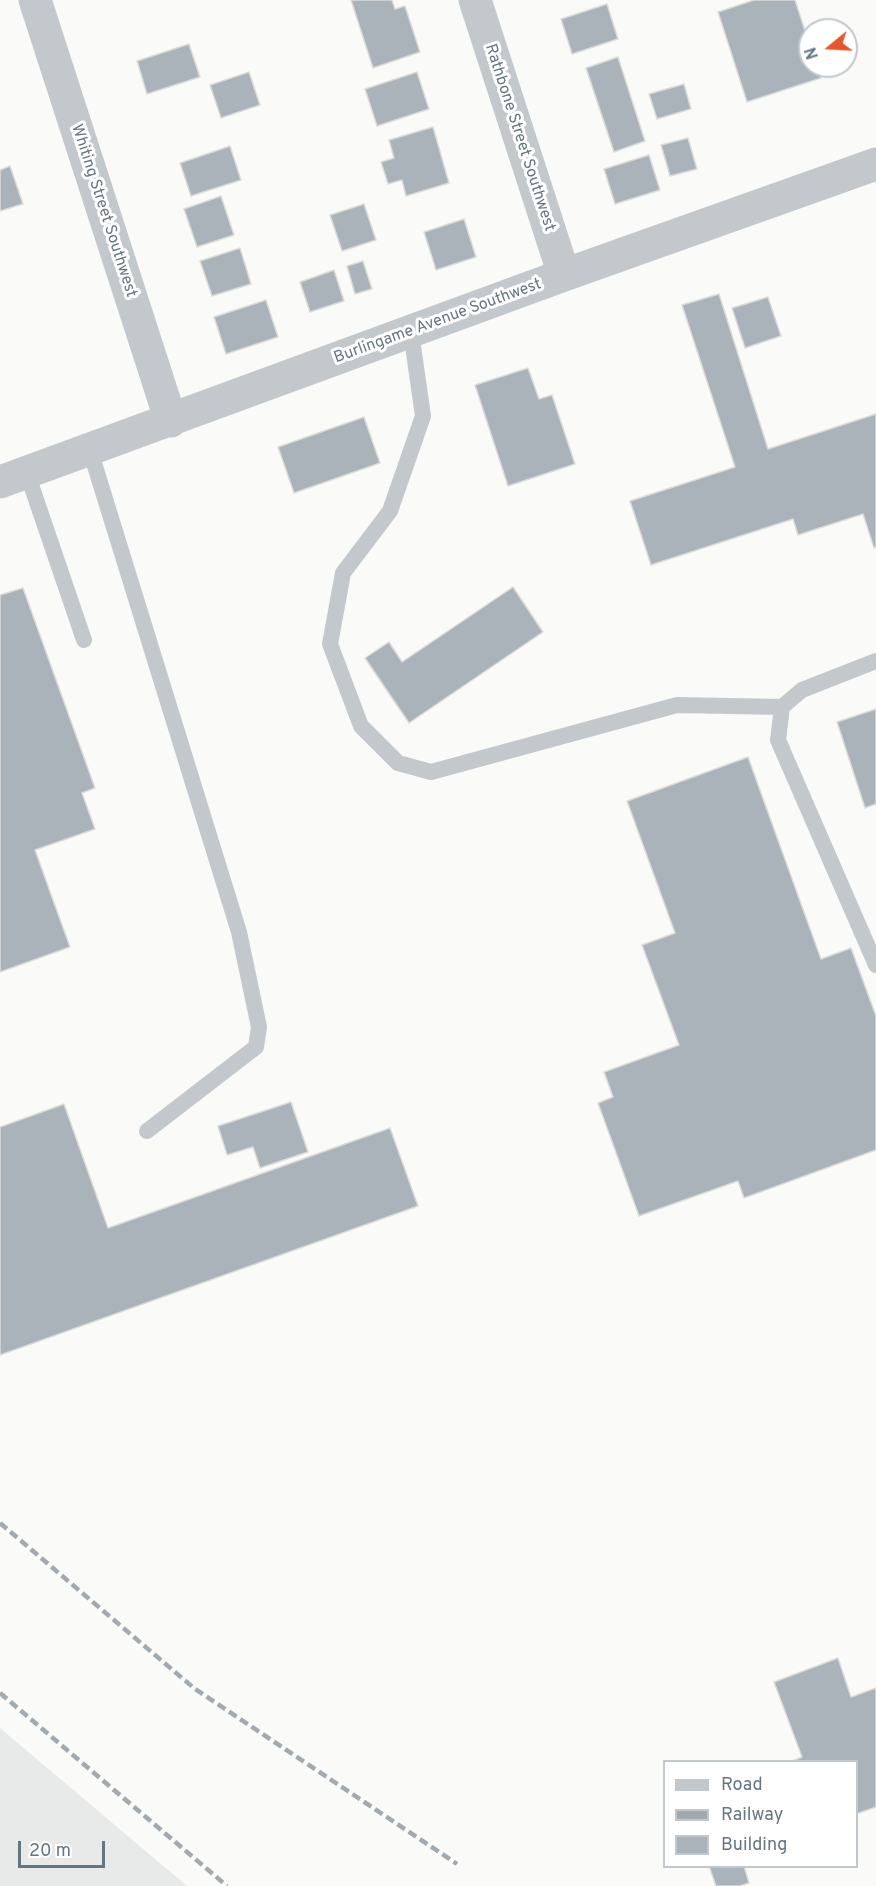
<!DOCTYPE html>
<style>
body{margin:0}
#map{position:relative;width:876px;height:1886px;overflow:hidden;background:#fafaf8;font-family:Overpass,sans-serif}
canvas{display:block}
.legend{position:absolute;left:663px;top:1760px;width:195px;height:108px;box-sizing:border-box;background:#fff;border:2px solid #c1c8cd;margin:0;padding:8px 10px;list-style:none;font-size:18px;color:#657683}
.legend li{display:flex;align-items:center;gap:12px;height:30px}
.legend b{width:30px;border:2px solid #c1c8cd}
.north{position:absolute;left:798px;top:18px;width:60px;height:60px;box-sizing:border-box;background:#fff;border:2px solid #c1c8cd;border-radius:50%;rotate:252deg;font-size:16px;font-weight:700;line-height:24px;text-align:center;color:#657683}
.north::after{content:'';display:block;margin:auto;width:21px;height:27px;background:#e4572e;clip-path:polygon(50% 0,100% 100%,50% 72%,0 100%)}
.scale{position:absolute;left:18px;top:1841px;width:87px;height:27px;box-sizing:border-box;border:3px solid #657683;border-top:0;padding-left:8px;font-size:18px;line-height:21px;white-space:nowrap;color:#657683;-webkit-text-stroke:4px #fff;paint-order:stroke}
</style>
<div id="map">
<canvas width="876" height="1886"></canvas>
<ul class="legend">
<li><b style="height:8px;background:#c3c8cc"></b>Road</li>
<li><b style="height:8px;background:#a2aab0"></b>Railway</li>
<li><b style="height:16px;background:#aab3b9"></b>Building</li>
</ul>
<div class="north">N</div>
<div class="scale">20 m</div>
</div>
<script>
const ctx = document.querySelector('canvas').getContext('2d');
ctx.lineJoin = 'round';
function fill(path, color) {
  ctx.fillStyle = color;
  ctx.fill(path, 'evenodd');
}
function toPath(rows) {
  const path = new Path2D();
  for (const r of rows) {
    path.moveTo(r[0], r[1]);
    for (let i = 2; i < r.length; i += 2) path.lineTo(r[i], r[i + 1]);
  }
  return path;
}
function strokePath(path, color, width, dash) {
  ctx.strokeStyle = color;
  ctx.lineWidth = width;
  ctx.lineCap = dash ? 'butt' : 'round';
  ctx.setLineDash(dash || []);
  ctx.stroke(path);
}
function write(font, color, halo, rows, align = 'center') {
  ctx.font = font + ' Overpass,sans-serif';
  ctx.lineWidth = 6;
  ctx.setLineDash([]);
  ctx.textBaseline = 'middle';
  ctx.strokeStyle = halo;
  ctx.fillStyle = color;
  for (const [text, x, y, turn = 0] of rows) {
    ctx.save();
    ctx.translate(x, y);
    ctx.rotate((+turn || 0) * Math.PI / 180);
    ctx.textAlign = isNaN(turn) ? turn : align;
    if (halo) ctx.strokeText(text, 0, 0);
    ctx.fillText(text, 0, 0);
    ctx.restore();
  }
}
fill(toPath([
 [0,1728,187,1886,0,1886]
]), '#e8e9e9');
const building = toPath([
 [351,0,392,0,395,9,405,6,420,52,373,68,351,0],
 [754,0,795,0,810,46,810,66,817,66,821,78,747,102,718,12,754,0],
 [607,4,618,39,572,54,561,19,607,4],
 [189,44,200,77,147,94,137,61,189,44],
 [618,57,645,141,614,152,586,68,618,57],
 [249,72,260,105,221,118,210,85,249,72],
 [417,72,429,109,377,126,365,89,417,72],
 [684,84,691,109,657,119,649,94,684,84],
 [433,127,449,183,406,196,402,180,388,184,381,162,394,158,389,140,433,127],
 [688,138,697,169,670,176,661,145,688,138],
 [230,146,241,180,191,196,180,163,230,146],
 [649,155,660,190,615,204,604,169,649,155],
 [10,166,23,204,0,211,0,170,10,166],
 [221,196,234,235,197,247,184,209,221,196],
 [364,204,376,240,342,251,330,215,364,204],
 [464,219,476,257,436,270,424,232,464,219],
 [240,248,251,284,212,296,200,261,240,248],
 [363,261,372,289,355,294,347,266,363,261],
 [334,270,344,301,310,312,300,282,334,270],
 [719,294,768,449,876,414,876,547,874,548,863,514,798,535,793,519,651,565,630,501,735,467,682,305,719,294],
 [768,297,781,336,745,348,732,308,768,297],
 [266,300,278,337,226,354,214,317,266,300],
 [528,368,539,399,552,395,575,464,508,486,475,385,528,368],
 [364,417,380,463,294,493,278,447,364,417],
 [513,587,543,632,409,723,365,658,389,642,402,662,513,587],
 [23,588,95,788,82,793,95,829,35,850,70,947,0,972,0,595,23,588],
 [876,709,876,804,865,808,837,722,876,709],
 [748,757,821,959,851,948,876,1016,876,1150,744,1198,738,1181,639,1216,598,1103,613,1097,604,1072,679,1045,642,945,675,933,627,801,748,757],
 [291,1102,308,1152,260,1168,253,1147,227,1155,218,1126,291,1102],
 [64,1104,108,1228,390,1128,418,1206,0,1355,0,1127,64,1104],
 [838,1658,851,1697,876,1688,876,1807,856,1814,856,1762,790,1762,802,1757,774,1682,838,1658],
 [709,1866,744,1866,749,1883,740,1886,716,1886,709,1866]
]);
fill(building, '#aab3b9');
strokePath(building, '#dcdcda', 1.5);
strokePath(toPath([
 [411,332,423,416,390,511,343,573,330,644,361,726,398,763,431,772,677,705,782,707],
 [90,450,239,932,259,1027,256,1047,147,1131],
 [27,473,84,640],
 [876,661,802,690,782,707,778,740,876,965]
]), '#c3c8cc', 16);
strokePath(toPath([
 [35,0,171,421],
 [475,0,564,275],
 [0,482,564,275,876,164]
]), '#c3c8cc', 33);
strokePath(toPath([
 [0,1523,195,1689,457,1864],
 [0,1693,227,1886]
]), '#a2aab0', 4.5, [9, 4.5]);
write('16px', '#657683', '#fff', [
 ["Rathbone Street Southwest",519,138,72],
 ["Whiting Street Southwest",103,211,72],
 ["Burlingame Avenue Southwest",438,322,-20]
]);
</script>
